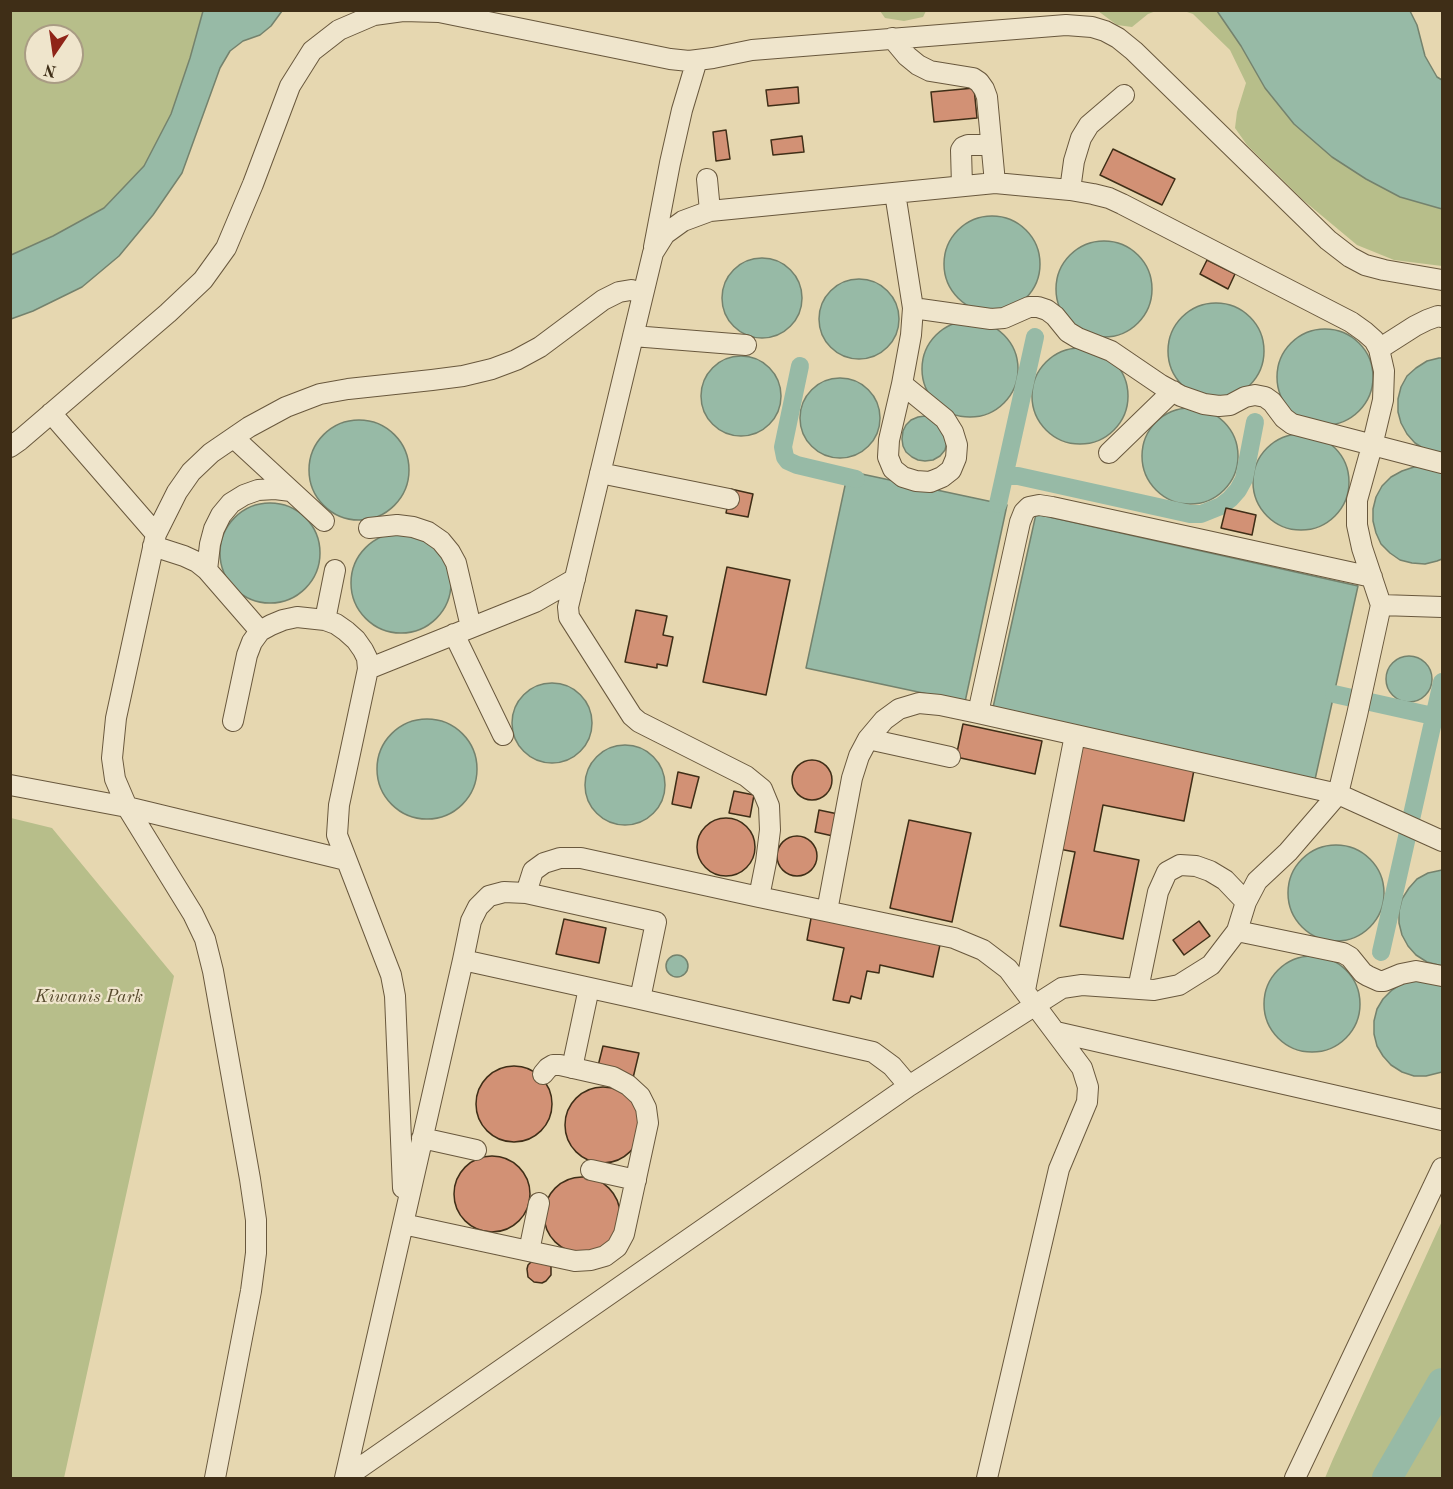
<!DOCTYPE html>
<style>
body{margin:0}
#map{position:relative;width:1453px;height:1489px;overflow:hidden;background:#e6d7b0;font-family:"Old Standard TT",serif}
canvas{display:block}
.frame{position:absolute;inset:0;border:12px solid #3f2e17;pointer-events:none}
.north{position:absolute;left:24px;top:24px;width:60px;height:60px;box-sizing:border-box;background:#efe5cc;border:2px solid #a99c84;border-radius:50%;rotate:193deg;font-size:16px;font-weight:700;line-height:24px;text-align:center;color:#3f2e17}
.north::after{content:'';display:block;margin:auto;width:21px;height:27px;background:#8f2418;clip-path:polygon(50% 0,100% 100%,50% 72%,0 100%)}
</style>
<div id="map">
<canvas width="1453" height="1489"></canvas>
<div class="frame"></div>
<div class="north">N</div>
</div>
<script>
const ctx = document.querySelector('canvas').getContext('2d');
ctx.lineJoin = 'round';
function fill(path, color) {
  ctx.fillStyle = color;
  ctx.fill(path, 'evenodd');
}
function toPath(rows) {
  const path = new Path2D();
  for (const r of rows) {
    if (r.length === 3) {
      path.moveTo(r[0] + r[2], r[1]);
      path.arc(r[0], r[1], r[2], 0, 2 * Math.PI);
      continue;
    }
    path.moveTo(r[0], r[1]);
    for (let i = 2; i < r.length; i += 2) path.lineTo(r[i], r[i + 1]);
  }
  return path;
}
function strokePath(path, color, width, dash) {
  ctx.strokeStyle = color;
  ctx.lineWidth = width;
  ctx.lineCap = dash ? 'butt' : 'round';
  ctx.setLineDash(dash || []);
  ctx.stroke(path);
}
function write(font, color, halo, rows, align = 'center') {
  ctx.font = font + ' "Old Standard TT",serif';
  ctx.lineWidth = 4.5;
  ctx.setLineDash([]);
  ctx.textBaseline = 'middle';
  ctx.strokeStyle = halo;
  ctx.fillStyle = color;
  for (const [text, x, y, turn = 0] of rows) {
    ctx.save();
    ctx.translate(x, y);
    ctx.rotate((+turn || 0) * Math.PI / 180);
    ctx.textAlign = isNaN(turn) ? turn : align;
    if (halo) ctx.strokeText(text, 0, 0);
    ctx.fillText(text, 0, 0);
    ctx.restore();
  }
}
fill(toPath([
 [10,11,203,11,190,58,171,114,144,166,104,208,53,236,11,255],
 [36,36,72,36,72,72,36,72],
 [880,11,926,11,923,17,904,21,885,18],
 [1098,11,1156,11,1148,14,1132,27,1117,25],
 [1184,11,1217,11,1241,46,1265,88,1294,124,1366,179,1400,197,1442,209,1442,266,1394,260,1357,245,1303,200,1247,145,1235,128,1237,112,1246,83,1230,50,1193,14],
 [11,818,52,828,174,976,64,1478,11,1478],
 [1442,1221,1442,1478,1325,1478,1333,1459]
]), '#b7be8a');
const water = toPath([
 [203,11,282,11,271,26,260,35,243,41,230,51,220,68,182,173,153,215,119,256,82,287,33,311,11,319,11,255,53,236,104,208,144,166,171,114,190,58,203,11],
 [1217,11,1410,11,1417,25,1425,56,1437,77,1442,80,1442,209,1400,197,1366,179,1332,157,1294,124,1265,88,1241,46,1217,11],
 [992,264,48],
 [1104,289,48],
 [762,298,40],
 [859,319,40],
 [1216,351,48],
 [970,369,48],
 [1325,377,48],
 [1080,396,48],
 [741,396,40],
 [1439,358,1442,358,1442,454,1426,450,1415,443,1407,434,1401,423,1398,412,1398,399,1401,387,1407,376,1416,368,1427,361,1439,358],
 [840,418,40],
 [1190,456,48],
 [925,416,933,417,939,421,947,442,945,450,940,456,933,460,925,461,918,460,912,457,906,452,903,446,902,439,903,431,906,425,911,420,918,417,925,416],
 [359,470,50],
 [1301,482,48],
 [1414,467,1427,467,1442,472,1442,559,1437,561,1425,564,1412,563,1400,560,1390,553,1381,544,1376,533,1373,521,1373,509,1376,497,1382,486,1391,477,1402,471,1414,467],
 [857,473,1007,505,965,702,806,668,846,481,855,483,857,473],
 [270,553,50],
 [1036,514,1358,586,1314,784,992,712,1036,514],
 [401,583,50],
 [1409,679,23],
 [552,723,40],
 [427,769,50],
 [625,785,40],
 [1336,893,48],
 [1442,870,1442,966,1427,962,1416,955,1408,946,1402,935,1399,923,1399,911,1402,899,1409,888,1417,879,1428,873,1442,870],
 [677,966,11],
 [1312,1004,48],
 [1415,980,1442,984,1442,1072,1426,1076,1414,1076,1402,1072,1391,1065,1383,1056,1377,1046,1374,1034,1374,1021,1377,1009,1383,999,1392,990,1403,983,1415,980]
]);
fill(water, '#97baa6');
strokePath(water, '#74826d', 1.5);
strokePath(toPath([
 [800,366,783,447,785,457,788,461,797,465,856,479],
 [1004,479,1008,476,1018,476,1190,514,1201,514,1221,506,1230,499,1238,490,1244,479,1255,422],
 [998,504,1035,337],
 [1334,694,1442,718],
 [1381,952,1442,682]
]), '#97baa6', 18);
strokePath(toPath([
 [1387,1478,1442,1383]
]), '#97baa6', 30);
const building = toPath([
 [798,87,799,103,768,106,766,90,798,87],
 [974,88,977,118,934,122,931,92,974,88],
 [726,130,730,159,716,161,713,132,726,130],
 [802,136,804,152,773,155,771,140,802,136],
 [1113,149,1175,179,1162,205,1100,175,1113,149],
 [1207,260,1235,274,1228,289,1200,274,1207,260],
 [731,489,753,494,748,517,726,513,731,489],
 [1226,508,1256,515,1252,535,1221,528,1226,508],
 [727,567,790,580,766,695,703,682,727,567],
 [636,610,667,616,663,635,673,637,667,666,657,664,657,668,625,662,636,610],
 [963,724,1042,741,1035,774,956,757,963,724],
 [1080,742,1195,765,1184,821,1103,805,1094,851,1139,860,1123,939,1060,926,1075,852,1059,849,1080,742],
 [812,780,20],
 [678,772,699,777,691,808,672,804,678,772],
 [734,791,754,795,750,817,729,813,734,791],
 [819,810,838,814,833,836,815,832,819,810],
 [726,847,29],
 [909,820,971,833,952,922,890,908,909,820],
 [797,856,20],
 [812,913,941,940,933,977,880,965,879,973,867,971,861,999,851,996,849,1003,833,1000,844,948,807,940,812,913],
 [564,919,606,928,599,963,556,954,564,919],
 [1199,921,1210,936,1184,955,1173,940,1199,921],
 [603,1046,639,1053,633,1078,597,1070,603,1046],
 [514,1104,38],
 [603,1125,38],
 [492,1194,38],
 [582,1215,38],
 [533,1260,549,1262,551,1266,551,1275,546,1281,542,1283,534,1282,528,1277,527,1269,528,1265,533,1260]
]);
fill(building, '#d29175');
strokePath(building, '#3f2e17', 1.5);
const minor = toPath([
 [892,38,907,56,918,65,930,71,973,78,979,82,984,89,987,97,995,183],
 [707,179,710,211],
 [962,186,961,150,963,147,968,145,991,145],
 [1070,190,1074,161,1081,138,1089,125,1124,95],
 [895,193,913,308,991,319,1004,318,1029,307,1038,307,1047,310,1055,316,1068,332,1078,338,1111,351,1161,385,1181,396,1204,404,1219,406,1230,405,1245,397,1255,395,1265,397,1272,402,1284,418,1292,424,1442,463],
 [654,247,670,163,682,110,697,60],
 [633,336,746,345],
 [1379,349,1415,326,1427,320,1438,316,1442,317],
 [902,384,945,419,953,432,957,445,956,458,951,470,942,477,930,482,916,481,903,477,893,469,888,457,889,440,902,384,911,335,913,308],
 [51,413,156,534],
 [234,438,324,521],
 [10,447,20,440,168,313,203,280,226,248,253,184,290,86,312,51,339,30,374,15,403,11,439,12,670,59,689,61,713,58,752,50,1066,25,1092,27,1105,31,1118,38,1134,51,1328,240,1350,257,1365,265,1384,270,1442,280],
 [1109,453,1173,391],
 [600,473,729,499],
 [369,528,397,525,413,527,428,532,441,541,450,552,456,563,471,627],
 [153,546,184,556,197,562,207,570,260,631],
 [207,570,210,544,214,529,221,515,231,503,244,495,258,490,275,489,291,491],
 [1381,605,1442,607],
 [325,620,335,570],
 [454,634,503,735],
 [368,669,535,602,575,579],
 [978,713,1020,522,1024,512,1029,507,1039,505,1052,507,1372,577],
 [233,721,247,655,252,642,260,631,271,625,283,620,297,617,325,620,336,624,346,631,356,640,363,650,367,658,368,669,339,805,337,835,391,975,395,996,403,1188],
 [868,739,950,757],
 [10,785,127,807,346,860],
 [526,893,533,871,544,863,560,858,581,858,759,897,766,862,770,830,769,806,762,789,746,776,639,722,632,716,569,617,568,607,653,253,665,234,683,221,710,211,995,183,1070,190,1093,194,1109,198,1122,204,1351,322,1365,332,1374,340,1379,349,1384,371,1383,400,1372,446,1357,500,1357,525,1362,548,1381,605,1357,715,1338,794,1288,852,1257,881,1246,902,1237,931,1211,965,1179,985,1154,990,1082,985,1062,988,909,1086],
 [759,897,954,938,983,950,1008,969,1082,1068,1088,1087,1087,1102,1059,1169,987,1478],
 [827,911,852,778,859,756,868,739,884,720,899,709,919,703,940,705,978,713,1338,794,1442,841],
 [1237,931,1343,953,1350,957,1363,973,1368,976,1379,981,1384,981,1401,974,1416,971,1442,976],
 [463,960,640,999],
 [1138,989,1158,892,1167,872,1180,865,1196,866,1210,871,1225,880,1246,902],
 [1025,990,1075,735],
 [1056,1032,1442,1120],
 [572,1068,589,988],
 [422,1138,476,1150],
 [591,1170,636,1180],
 [403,1224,575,1261,591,1260,605,1256,617,1247,624,1234,648,1123,646,1108,640,1096,628,1085,613,1077,560,1065,553,1065,548,1068,543,1074],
 [529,1251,539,1203],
 [215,1478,251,1291,256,1253,256,1220,250,1179,213,971,205,939,193,914,127,807,115,779,112,758,116,718,156,534,177,492,191,472,211,453,249,427,286,407,320,394,348,389,432,380,463,376,492,369,516,360,540,347,603,300,619,292,631,290,643,293],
 [345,1478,403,1224,463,960,471,921,478,907,489,896,504,892,526,893,656,922,640,999,873,1052,892,1066,909,1086,345,1478],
 [1295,1478,1442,1168]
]);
strokePath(minor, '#69583d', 22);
strokePath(minor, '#efe5cc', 20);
write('italic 18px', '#574b2e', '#efe5cc', [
 ["Kiwanis Park",89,997]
]);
</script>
